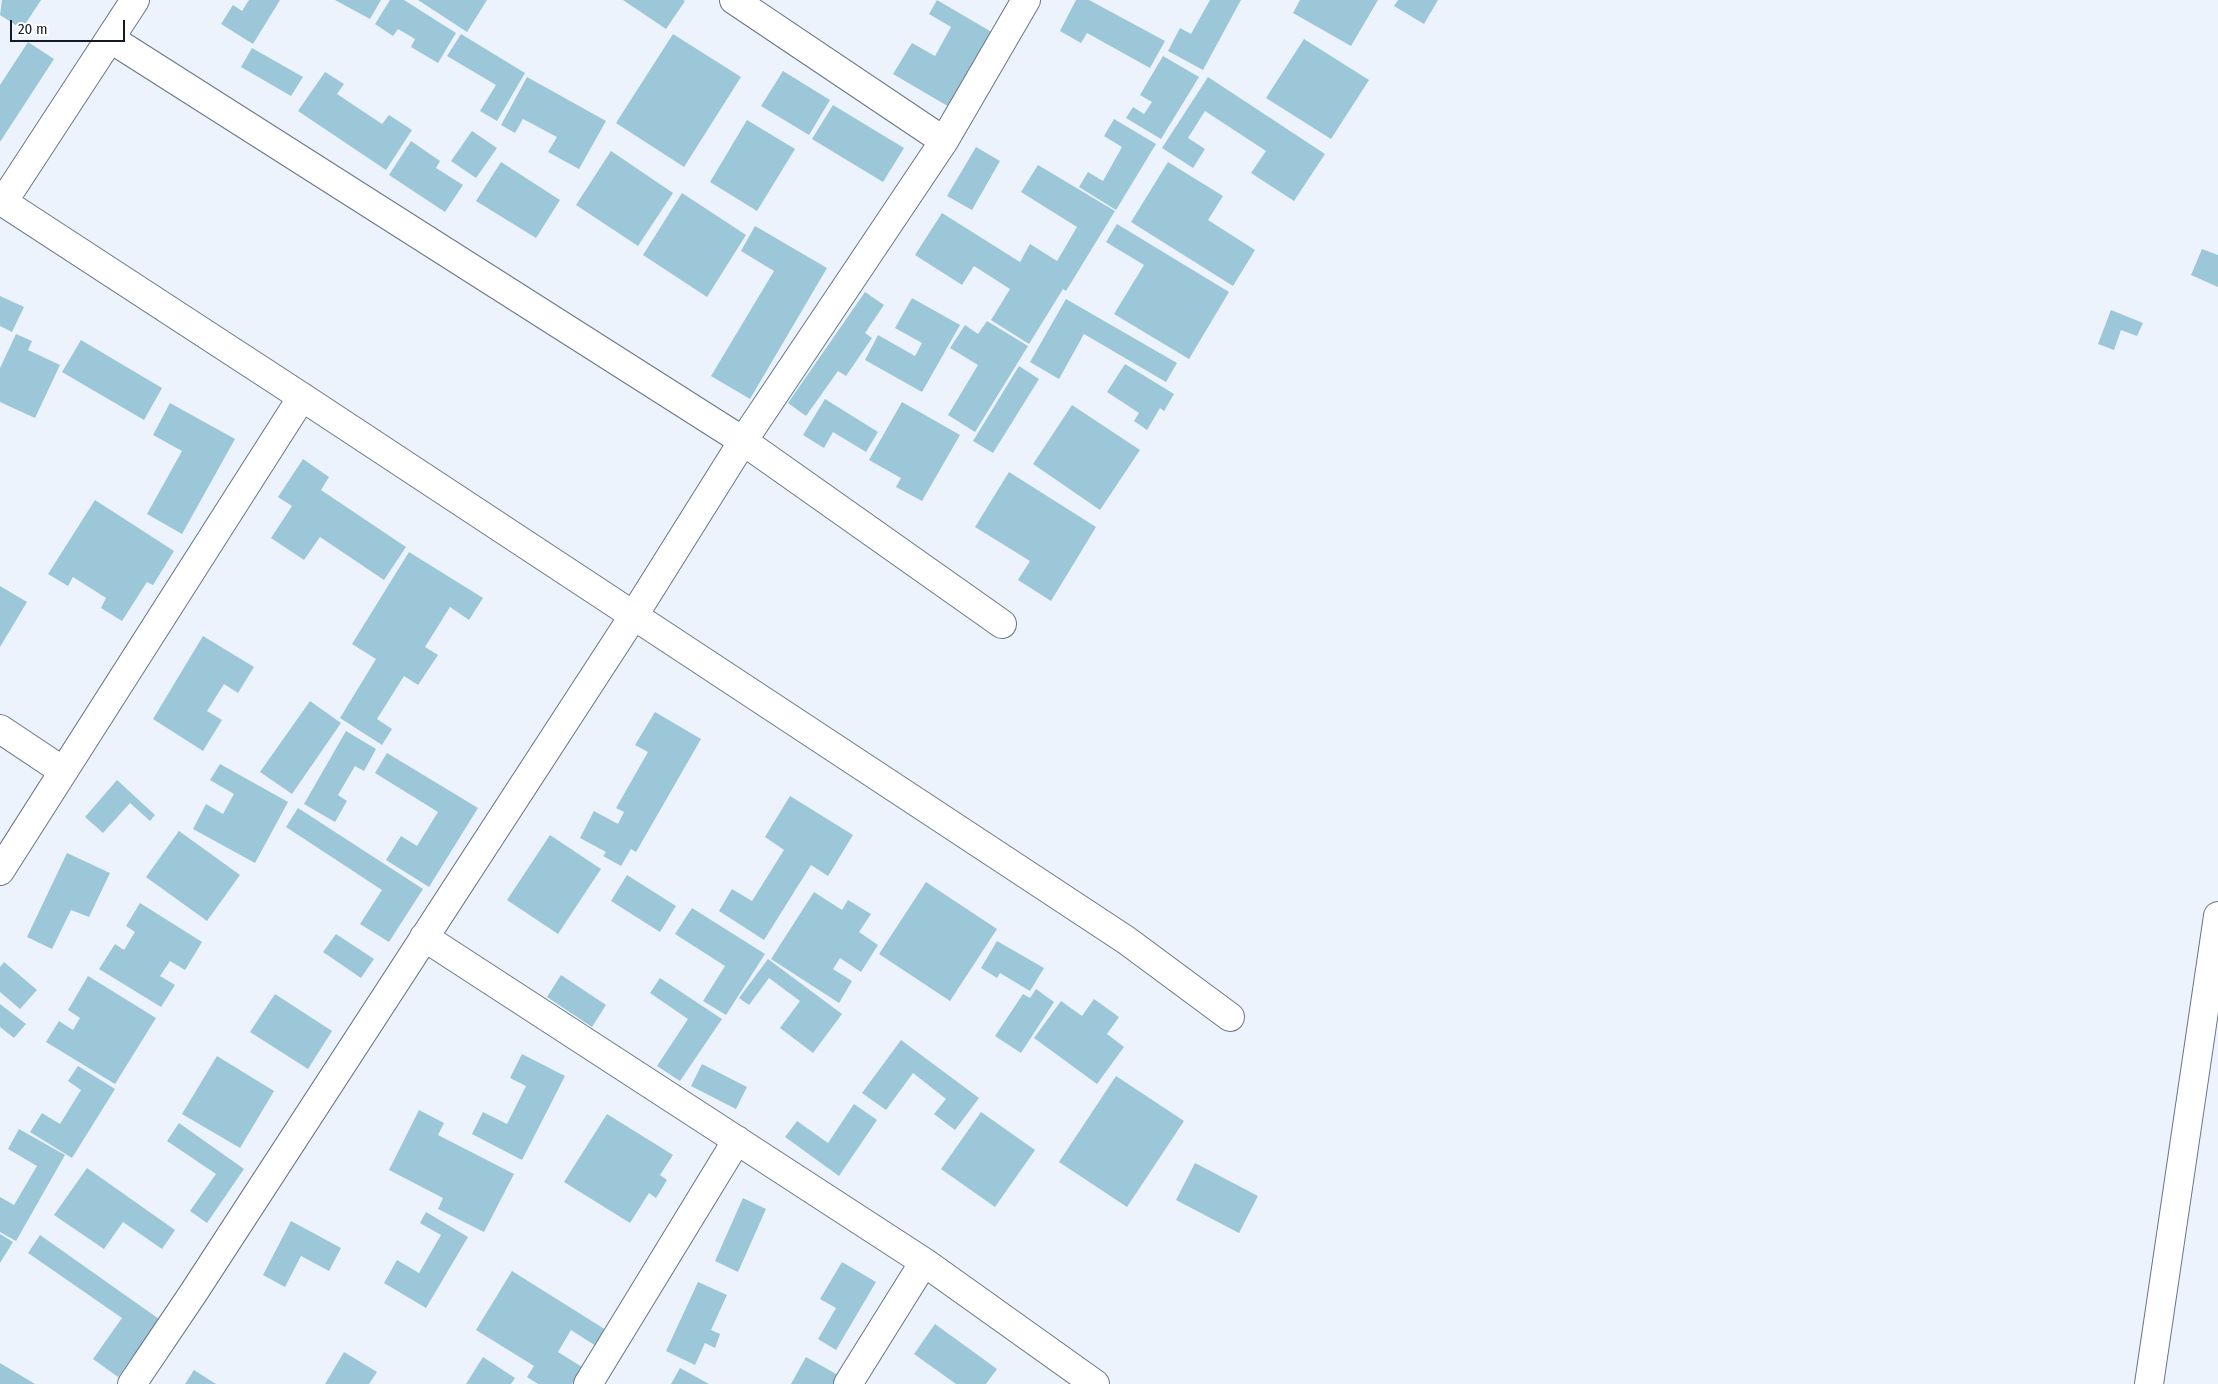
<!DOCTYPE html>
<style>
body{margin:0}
#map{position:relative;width:2218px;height:1384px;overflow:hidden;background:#ecf3fc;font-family:"Fira Sans Condensed",sans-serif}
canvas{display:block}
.scale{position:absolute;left:10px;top:20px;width:115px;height:22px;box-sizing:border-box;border:2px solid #141a21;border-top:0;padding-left:6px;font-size:15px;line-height:18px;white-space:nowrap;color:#141a21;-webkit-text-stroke:4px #fff;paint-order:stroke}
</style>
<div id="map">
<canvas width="2218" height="1384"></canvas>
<div class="scale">20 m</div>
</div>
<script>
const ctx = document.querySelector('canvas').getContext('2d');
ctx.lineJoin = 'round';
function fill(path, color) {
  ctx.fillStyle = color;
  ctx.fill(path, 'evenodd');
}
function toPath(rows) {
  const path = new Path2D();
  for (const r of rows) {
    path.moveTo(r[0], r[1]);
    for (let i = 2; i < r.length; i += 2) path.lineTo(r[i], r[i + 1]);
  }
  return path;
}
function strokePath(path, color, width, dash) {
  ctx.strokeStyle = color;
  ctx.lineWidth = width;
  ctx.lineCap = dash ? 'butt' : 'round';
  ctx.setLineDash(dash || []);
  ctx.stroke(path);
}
fill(toPath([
 [2,0,41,0,22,29,0,15],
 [249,0,280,0,253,44,221,24,233,5,242,11],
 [335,0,381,0,370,19],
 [390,0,404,0,456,33,438,63,411,47,415,39,398,29,393,36,375,24],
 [418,0,487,0,467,32],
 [623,0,683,0,685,1,666,29],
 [937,0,995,34,951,108,893,74,912,43,935,56,951,27,929,14],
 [1076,0,1089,0,1165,41,1150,68,1087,33,1081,43,1060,31],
 [1210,0,1241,0,1203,70,1168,51,1180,28,1191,34],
 [1300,0,1378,0,1351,46,1293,13],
 [1398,0,1438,0,1424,24,1394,6],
 [461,34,525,73,497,121,480,111,496,85,447,56],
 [673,34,741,77,684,167,616,123],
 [1304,39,1369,80,1331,139,1266,98],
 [28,42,54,59,0,142,0,85],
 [252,48,303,77,291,96,241,67],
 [1163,56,1199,77,1161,139,1126,118,1133,107,1144,114,1152,102,1140,95],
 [783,71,830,100,809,135,761,106],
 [325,72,344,84,337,94,382,124,389,115,412,130,386,170,298,111],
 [527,77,606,121,579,169,548,152,557,137,523,119,515,133,501,125],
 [1208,77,1325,154,1294,201,1251,173,1266,151,1205,111,1188,138,1205,149,1193,168,1162,148],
 [833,105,904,148,883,182,812,139],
 [1114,119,1156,144,1116,210,1079,187,1088,172,1103,181,1122,147,1104,136],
 [747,120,795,149,757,211,710,182],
 [472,131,497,148,476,178,451,161],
 [411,141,440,161,436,168,463,185,445,212,389,175],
 [976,147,1000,161,972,210,947,196],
 [611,151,673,193,638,246,576,205],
 [501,162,560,200,536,238,476,201],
 [1168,162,1223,196,1208,220,1255,250,1233,286,1131,222],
 [1038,165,1115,211,1066,291,1063,289,1029,344,991,320,1010,289,974,266,962,285,915,255,942,213,1020,262,1030,244,1057,261,1077,227,1021,192],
 [682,193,746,235,707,297,643,255],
 [1117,224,1229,292,1189,359,1114,314,1144,265,1106,242],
 [755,226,827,268,750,399,711,376,774,271,741,251],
 [2202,249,2218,255,2218,287,2191,275],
 [865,292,884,305,865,333,872,338,846,376,838,371,806,416,788,403],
 [0,296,24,307,12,332,0,326],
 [912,298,960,325,922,392,865,360,878,335,915,356,922,343,895,328],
 [1066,299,1177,363,1166,382,1084,334,1059,379,1030,362],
 [2111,310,2143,323,2137,336,2121,330,2114,350,2098,344],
 [987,321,1028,346,975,432,948,415,978,365,950,348,965,325,978,334],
 [16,334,32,341,28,350,60,365,35,418,0,402,0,368],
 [81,340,162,388,144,420,62,372],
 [1125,364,1174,394,1164,411,1160,408,1147,430,1134,421,1139,413,1107,392],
 [1019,366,1039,379,993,453,973,441],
 [825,399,878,432,866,452,833,432,824,448,803,435],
 [902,402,960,435,922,501,896,487,901,478,869,460],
 [170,403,235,439,182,534,147,514,182,451,153,435],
 [1072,405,1140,450,1100,510,1033,464],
 [303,459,329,477,321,490,406,547,384,580,320,537,304,560,271,538,292,506,278,497],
 [1009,472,1096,527,1051,601,1018,580,1030,561,975,527],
 [95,500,174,551,153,585,147,582,122,621,101,608,106,598,73,577,68,586,48,574],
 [409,552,483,598,469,620,450,607,425,647,438,655,418,685,404,676,377,719,392,729,382,745,340,718,376,659,352,644],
 [0,586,27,602,0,647],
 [203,636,254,667,238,693,224,684,207,711,222,720,203,751,153,719],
 [310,701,341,723,292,794,260,772],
 [655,712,701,739,636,852,631,849,621,866,603,856,606,852,580,838,594,811,618,824,624,812,616,808,648,752,635,745],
 [346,731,376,749,364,771,355,766,338,795,347,801,335,822,304,804],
 [387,753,478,808,429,887,386,860,401,836,417,846,438,812,375,773],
 [220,764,288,802,255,863,193,829,206,804,223,814,234,794,210,780],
 [117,780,155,815,150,821,130,803,103,833,85,817],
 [790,796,853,835,828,876,811,865,764,940,719,911,732,889,752,901,784,850,765,837],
 [298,808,423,889,389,942,360,924,382,890,286,827],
 [179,831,240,875,207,921,146,877],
 [550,835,601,869,558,934,507,900],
 [67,853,110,873,89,917,71,910,52,949,27,937],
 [627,875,676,906,660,932,611,901],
 [926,882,997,929,950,1001,879,954],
 [814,892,842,910,848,900,871,914,859,932,878,945,861,972,840,958,833,969,852,981,839,1003,771,959],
 [140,903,202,942,185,970,170,961,160,976,175,985,161,1007,99,969,115,944,124,950,135,932,126,926],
 [692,908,765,954,726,1015,703,1001,725,966,675,934],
 [336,934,374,959,361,978,323,952],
 [997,941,1044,968,1030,991,1000,973,997,978,981,968],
 [768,959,842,1014,813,1053,780,1028,800,1001,769,978,749,1005,739,998],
 [4,962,37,990,20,1009,0,992,0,967],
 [561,975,606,1005,592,1027,547,997],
 [88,976,156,1018,115,1084,46,1042,59,1021,73,1030,80,1018,68,1010],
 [660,978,722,1019,680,1081,657,1066,688,1019,650,993],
 [1036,989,1054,1002,1021,1053,995,1036,1023,994,1030,998],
 [275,994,332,1031,308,1069,250,1032],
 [1094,999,1119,1017,1107,1034,1124,1047,1097,1084,1034,1038,1061,1001,1082,1016],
 [0,1004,26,1024,14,1038,0,1027],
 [901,1040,979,1098,955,1130,934,1114,946,1099,913,1073,886,1110,862,1093],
 [522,1054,565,1076,522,1160,472,1134,483,1112,507,1124,526,1086,510,1078],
 [217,1056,274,1091,240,1148,182,1114],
 [702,1064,747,1087,736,1109,691,1086],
 [78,1066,115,1089,72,1158,30,1132,42,1113,60,1124,81,1090,68,1081],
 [1116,1076,1184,1121,1127,1207,1059,1162],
 [854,1104,877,1120,839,1176,785,1137,797,1121,828,1143],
 [419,1110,444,1123,438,1135,514,1174,484,1232,438,1209,443,1198,389,1170],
 [981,1112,1035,1150,995,1207,941,1169],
 [607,1114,673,1155,660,1175,667,1180,656,1198,649,1193,630,1223,564,1182],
 [179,1123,244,1169,207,1223,190,1211,216,1174,167,1141],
 [19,1129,65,1155,16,1241,0,1232,0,1197,14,1205,37,1166,8,1149],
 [1195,1163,1258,1196,1239,1233,1176,1200],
 [87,1168,175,1230,162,1249,123,1222,104,1249,54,1215],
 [743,1198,766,1209,738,1272,715,1261],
 [426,1212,468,1237,426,1308,384,1283,397,1260,419,1273,441,1235,420,1223],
 [291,1221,341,1248,329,1271,301,1256,285,1287,263,1275],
 [0,1234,13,1242,0,1263],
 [40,1235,159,1319,118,1377,93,1359,122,1318,28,1253],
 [842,1262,876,1282,836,1350,818,1339,836,1308,820,1299],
 [512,1271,606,1330,596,1346,571,1330,558,1352,582,1367,572,1384,538,1384,527,1377,534,1366,476,1330],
 [698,1282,727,1295,711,1330,720,1334,715,1348,705,1343,695,1365,666,1351],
 [935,1324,997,1369,986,1384,956,1384,914,1354],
 [344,1352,377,1372,369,1384,325,1384],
 [483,1357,515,1378,511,1384,466,1384],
 [806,1357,838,1375,833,1384,791,1384],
 [0,1363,35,1384,0,1384],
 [680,1368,709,1384,671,1384],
 [194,1370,216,1384,185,1384]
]), '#9cc7d8');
const street = toPath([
 [734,0,944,141],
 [111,39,743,441,1002,624],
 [0,200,302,397,1126,940,1230,1017],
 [3,202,135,0],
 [0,729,63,771],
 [0,871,302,397],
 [424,937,924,1262,1095,1384],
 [132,1384,194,1292,634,615,743,441,944,141,1026,0],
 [588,1384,737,1140],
 [848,1384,924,1262],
 [2149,1384,2218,916]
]);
strokePath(street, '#667789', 30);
strokePath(street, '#fff', 28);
</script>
